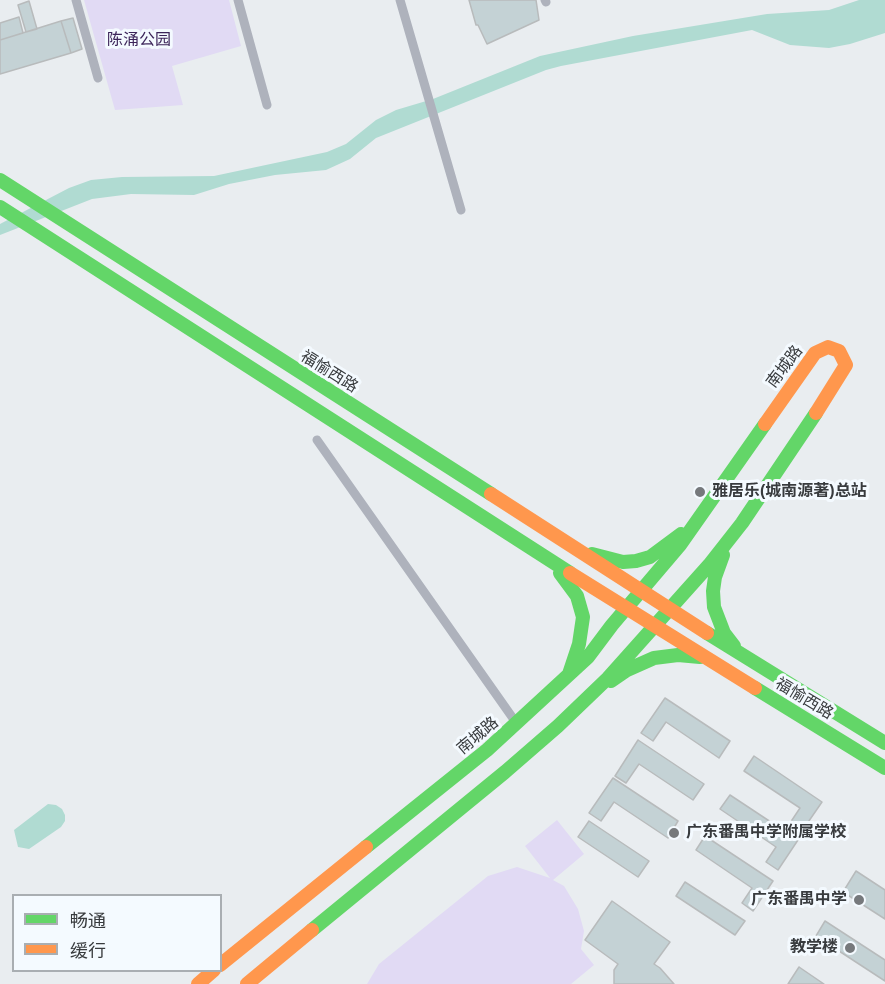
<!DOCTYPE html>
<meta charset="utf-8">
<style>
body{margin:0}
#map{position:relative;width:885px;height:984px;overflow:hidden;background:#e9edf0;font-family:Helvetica,"Noto Sans SC",sans-serif}
canvas{display:block}
.legend{position:absolute;left:12px;top:894px;width:210px;height:78px;box-sizing:border-box;background:#f4faff;border:2px solid #a9aeb2;margin:0;padding:8px 10px;list-style:none;font-size:18px;color:#383b3e}
.legend li{display:flex;align-items:center;gap:12px;height:30px}
.legend b{width:30px;border:2px solid #a9aeb2}
</style>
<div id="map">
<canvas width="885" height="984"></canvas>
<ul class="legend">
<li><b style="height:8px;background:#63d668"></b>畅通</li>
<li><b style="height:8px;background:#ff974d"></b>缓行</li>
</ul>
</div>
<script>
const ctx = document.querySelector('canvas').getContext('2d');
ctx.lineJoin = 'round';
function fill(path, color) {
  ctx.fillStyle = color;
  ctx.fill(path, 'evenodd');
}
function toPath(rows) {
  const path = new Path2D();
  for (const r of rows) {
    path.moveTo(r[0], r[1]);
    for (let i = 2; i < r.length; i += 2) path.lineTo(r[i], r[i + 1]);
  }
  return path;
}
function strokePath(path, color, width, dash) {
  ctx.strokeStyle = color;
  ctx.lineWidth = width;
  ctx.lineCap = dash ? 'butt' : 'round';
  ctx.setLineDash(dash || []);
  ctx.stroke(path);
}
function write(font, color, halo, rows, align = 'center') {
  ctx.font = font + ' Helvetica,"Noto Sans SC",sans-serif';
  ctx.lineWidth = 6;
  ctx.setLineDash([]);
  ctx.textBaseline = 'middle';
  ctx.strokeStyle = halo;
  ctx.fillStyle = color;
  for (const [text, x, y, turn = 0] of rows) {
    ctx.save();
    ctx.translate(x, y);
    ctx.rotate((+turn || 0) * Math.PI / 180);
    ctx.textAlign = isNaN(turn) ? turn : align;
    if (halo) ctx.strokeText(text, 0, 0);
    ctx.fillText(text, 0, 0);
    ctx.restore();
  }
}
fill(toPath([
 [84,0,229,0,241,46,172,66,183,105,115,110],
 [557,820,584,854,553,880,564,886,578,909,584,931,581,949,594,965,571,984,367,984,379,964,488,876,517,867,550,878,525,846]
]), '#e1daf4');
fill(toPath([
 [859,0,885,0,885,33,850,44,829,48,790,45,752,30,561,66,546,70,376,138,350,159,326,170,275,175,229,184,194,195,131,194,92,199,0,235,0,224,69,188,91,180,122,177,214,176,327,152,346,144,376,120,396,110,433,99,540,56,633,36,767,14,829,10],
 [48,804,56,805,62,809,65,815,65,821,61,827,29,849,18,847,14,830]
]), '#b0dbd2');
const building = toPath([
 [469,0,536,0,539,20,487,44,478,25,476,25,469,0],
 [29,1,37,29,26,32,18,5,29,1],
 [19,17,23,33,0,40,0,23,19,17],
 [73,18,82,49,71,53,61,21,73,18],
 [61,21,71,53,0,74,0,40,61,21],
 [665,698,730,741,719,758,666,722,653,741,641,733,665,698],
 [638,740,704,784,693,800,639,764,626,783,615,776,638,740],
 [754,756,822,802,802,831,790,823,800,808,744,771,754,756],
 [613,778,678,821,668,838,614,802,601,821,589,813,613,778],
 [730,795,798,840,778,870,766,862,776,847,720,809,730,795],
 [589,821,649,861,638,877,578,837,589,821],
 [705,836,773,881,753,911,742,903,752,888,696,850,705,836],
 [856,871,885,890,885,919,843,892,856,871],
 [685,882,745,921,735,935,676,896,685,882],
 [612,901,670,942,654,964,660,968,674,984,614,984,614,970,618,964,585,940,612,901],
 [825,921,885,960,885,981,816,936,825,921],
 [799,967,824,984,788,984,799,967]
]);
fill(building, '#c4d2d5');
strokePath(building, '#b8bbbc', 1.5);
strokePath(toPath([
 [76,0,98,78],
 [238,0,267,105],
 [400,0,461,210],
 [545,0,546,2],
 [317,440,517,724]
]), '#aeb2bc', 9);
strokePath(toPath([
 [0,180,491,494],
 [0,207,570,573],
 [592,554,623,562,636,561,650,557,681,534],
 [723,555,715,577,713,591,714,607,724,633,734,646],
 [560,573,577,596,583,617,579,644,569,674],
 [707,633,885,743],
 [611,681,627,670,654,658,678,655,700,657],
 [755,688,885,768],
 [366,847,487,750,588,657,612,625,680,545,765,424],
 [312,930,505,772,558,726,608,678,709,565,742,523,816,413]
]), '#63d668', 14);
strokePath(toPath([
 [765,424,815,353,828,347,839,351,846,365,816,413],
 [491,494,707,633],
 [570,573,755,688],
 [220,965,366,847],
 [198,984,214,970],
 [247,984,312,930]
]), '#ff974d', 14);
for (const [x, y, r, color] of [
 [700,492,6,"#76797c"],
 [674,833,6,"#76797c"],
 [859,900,6,"#76797c"],
 [850,948,6,"#76797c"]
]) {
  const dot = new Path2D();
  dot.arc(x, y, r, 0, 2 * Math.PI);
  ctx.fillStyle = color;
  ctx.fill(dot);
  strokePath(dot, '#f4faff', 2);
}
write('16px', '#3c255a', '#f4faff', [
 ["陈涌公园",139,41]
]);
write('16px', '#383b3e', '#f4faff', [
 ["南城路",785,367,-53],
 ["福愉西路",329,372,32],
 ["福愉西路",804,699,31],
 ["南城路",478,736,-40]
]);
write('bold 16px', '#383b3e', '#f4faff', [
 ["雅居乐(城南源著)总站",712,492],
 ["广东番禺中学附属学校",686,833],
 ["广东番禺中学",847,900,"right"],
 ["教学楼",838,948,"right"]
], 'left');
</script>
